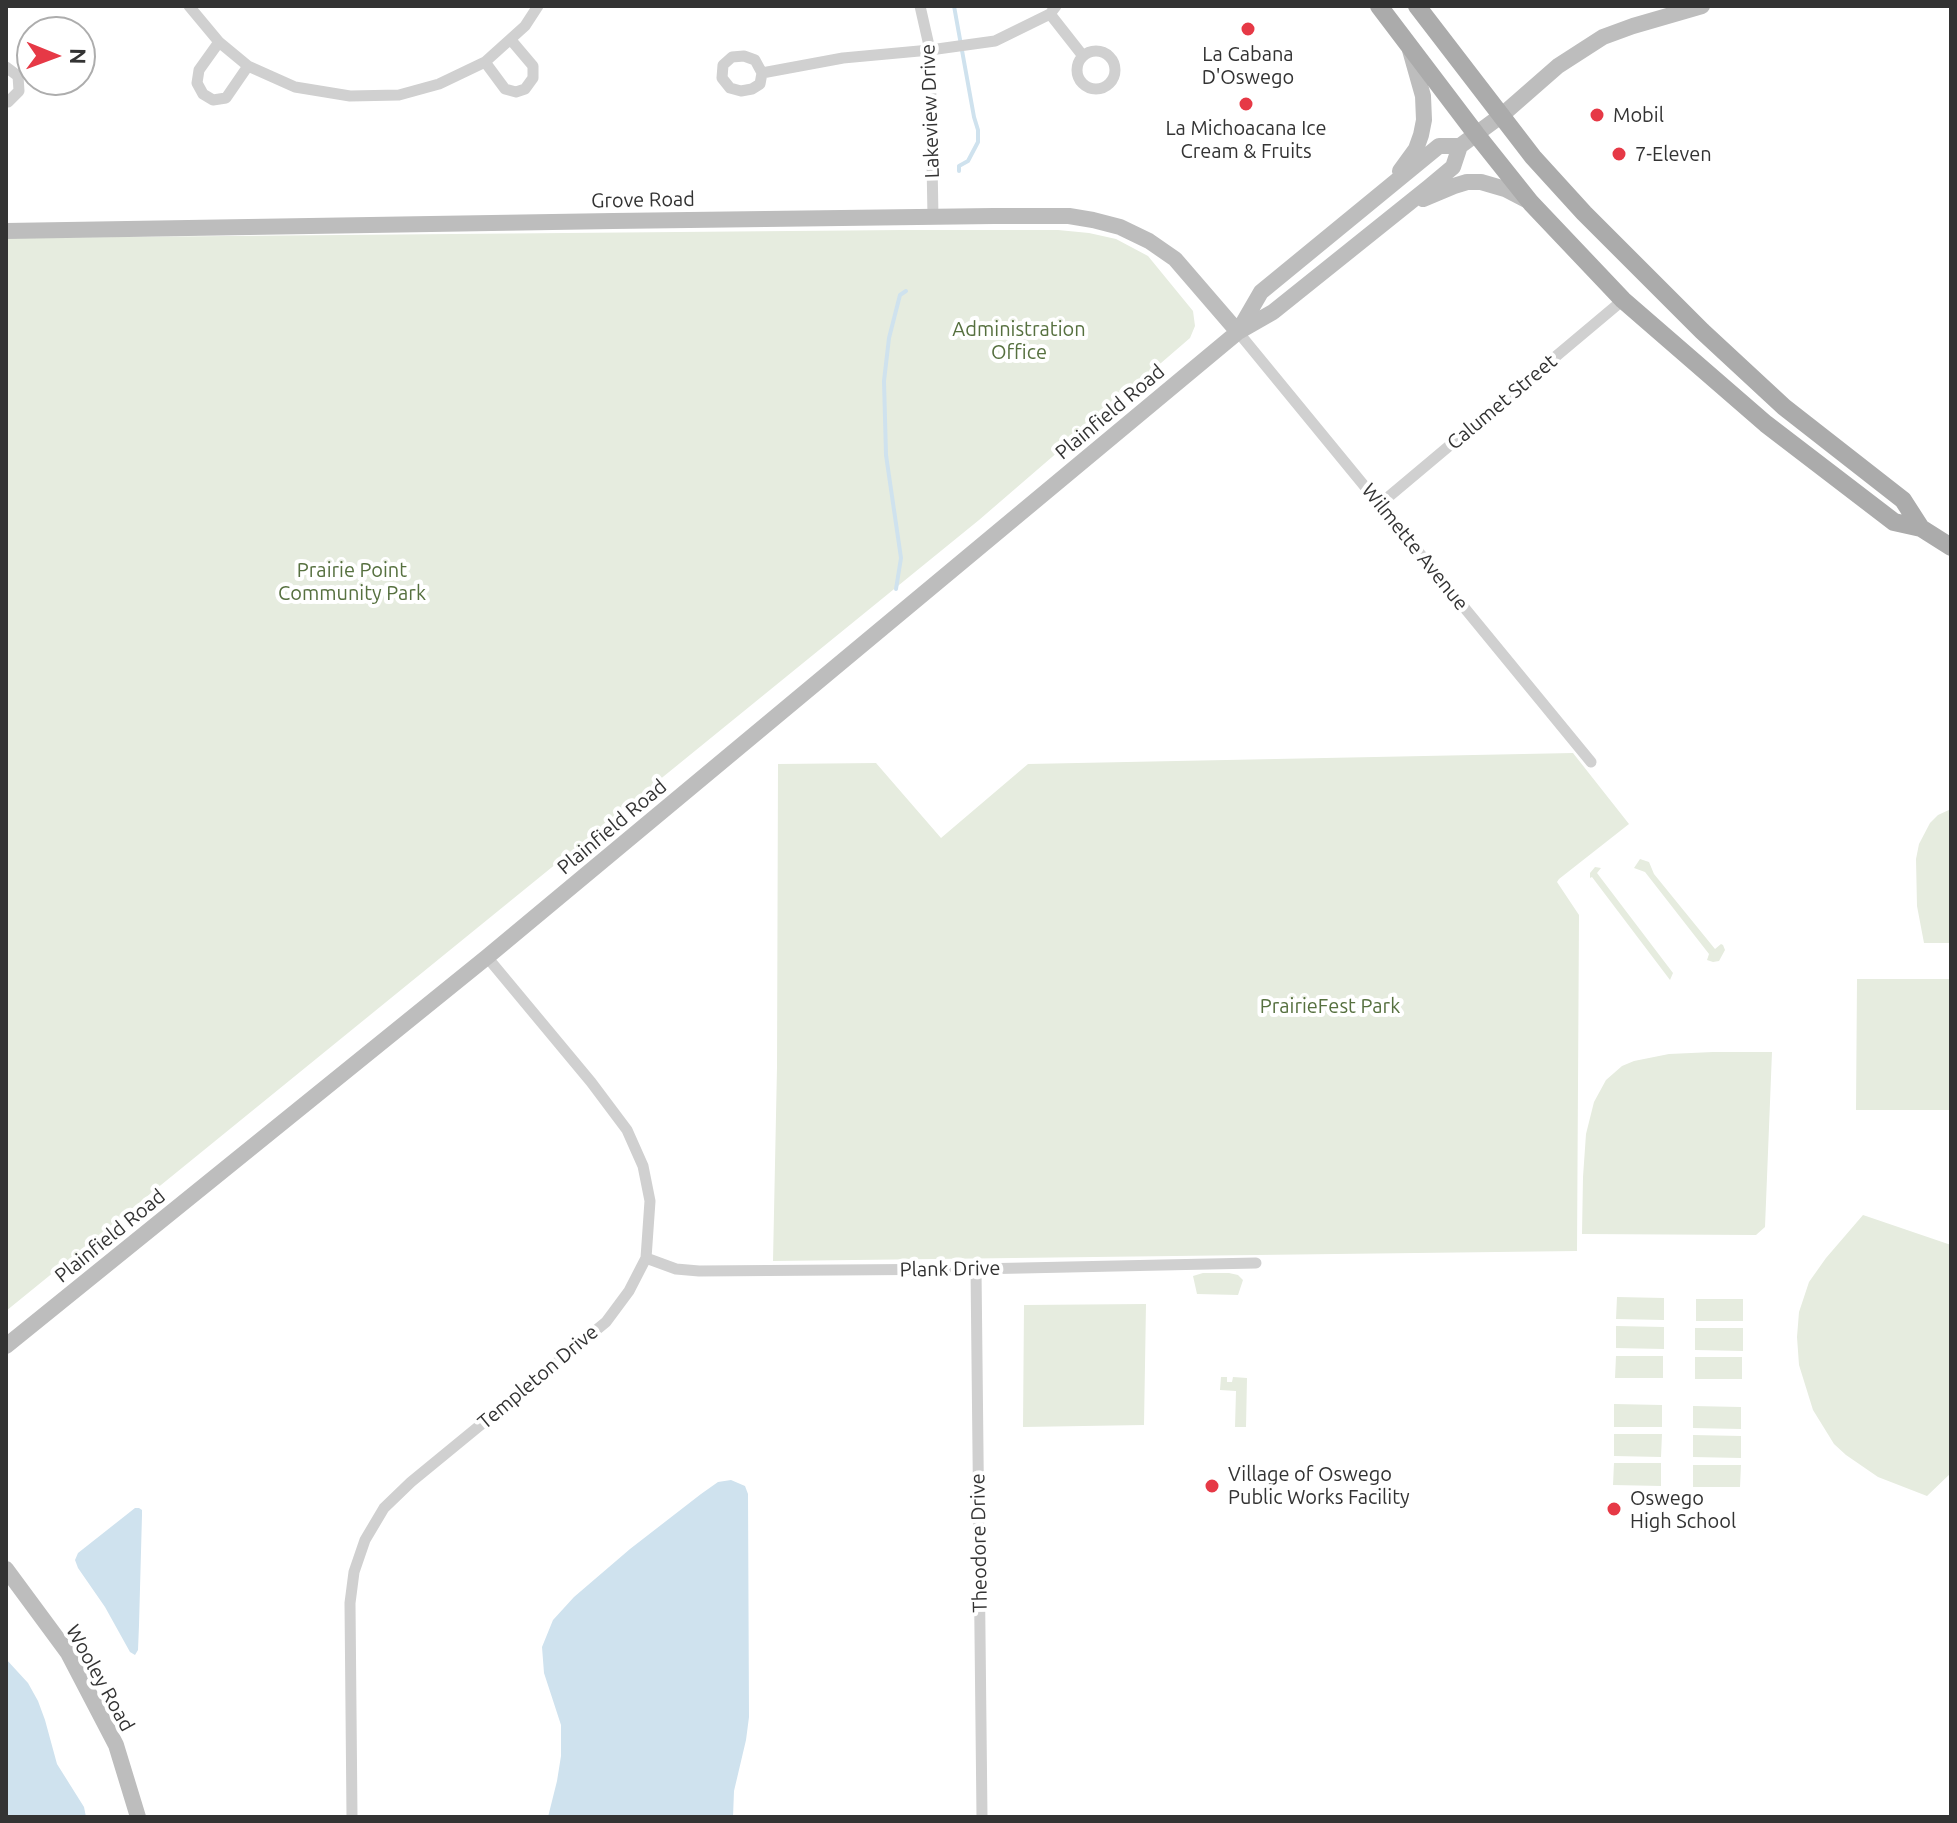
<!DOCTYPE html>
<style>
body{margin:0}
#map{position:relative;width:1957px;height:1823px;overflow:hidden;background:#fff;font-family:Ubuntu,sans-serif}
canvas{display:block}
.frame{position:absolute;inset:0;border:8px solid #333;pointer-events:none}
.north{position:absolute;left:16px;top:16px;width:80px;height:80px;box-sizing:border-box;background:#fff;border:2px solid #adadad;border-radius:50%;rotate:91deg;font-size:22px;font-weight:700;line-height:32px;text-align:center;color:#333}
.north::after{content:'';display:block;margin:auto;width:28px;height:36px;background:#e63946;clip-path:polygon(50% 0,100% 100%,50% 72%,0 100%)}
</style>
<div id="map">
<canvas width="1957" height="1823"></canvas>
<div class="frame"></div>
<div class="north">N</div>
</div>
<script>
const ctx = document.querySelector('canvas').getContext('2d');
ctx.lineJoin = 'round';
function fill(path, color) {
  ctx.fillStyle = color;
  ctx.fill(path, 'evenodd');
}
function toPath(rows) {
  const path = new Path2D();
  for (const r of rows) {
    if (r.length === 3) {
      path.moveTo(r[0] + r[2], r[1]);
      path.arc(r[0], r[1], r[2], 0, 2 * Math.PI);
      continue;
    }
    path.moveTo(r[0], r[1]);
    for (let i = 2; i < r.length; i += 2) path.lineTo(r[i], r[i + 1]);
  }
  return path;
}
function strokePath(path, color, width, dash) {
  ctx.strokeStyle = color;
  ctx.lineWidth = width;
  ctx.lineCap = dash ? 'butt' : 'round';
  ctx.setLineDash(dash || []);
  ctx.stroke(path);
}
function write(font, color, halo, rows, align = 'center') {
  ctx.font = font + ' Ubuntu,sans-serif';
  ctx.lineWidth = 8;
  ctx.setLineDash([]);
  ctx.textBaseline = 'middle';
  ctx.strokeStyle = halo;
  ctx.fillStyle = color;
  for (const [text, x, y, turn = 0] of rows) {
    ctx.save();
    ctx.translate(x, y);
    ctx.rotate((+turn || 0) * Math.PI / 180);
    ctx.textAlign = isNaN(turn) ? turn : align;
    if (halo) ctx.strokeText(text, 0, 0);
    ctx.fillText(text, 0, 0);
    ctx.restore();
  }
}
fill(toPath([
 [902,230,1058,230,1089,233,1116,239,1148,256,1193,311,1195,326,1190,338,979,520,6,1311,6,238],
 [1573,753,1629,824,1559,879,1557,882,1579,915,1577,1251,773,1261,777,1067,778,764,876,763,941,838,1028,764],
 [1951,809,1951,943,1924,943,1917,906,1916,859,1919,844,1930,823,1938,815],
 [1640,859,1649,862,1654,874,1715,949,1721,944,1723,945,1725,950,1719,961,1713,962,1707,960,1709,954,1645,872,1634,868],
 [1595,867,1601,868,1597,873,1673,973,1670,980,1592,877,1590,878,1590,873],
 [1857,979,1951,979,1951,1110,1856,1110],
 [1713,1052,1772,1052,1765,1227,1756,1235,1582,1234,1583,1177,1586,1134,1594,1102,1606,1080,1622,1066,1634,1061,1669,1054],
 [1863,1215,1951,1245,1951,1473,1927,1496,1878,1477,1846,1455,1834,1444,1813,1410,1799,1365,1797,1337,1799,1312,1809,1282,1826,1258],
 [1203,1273,1229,1273,1238,1275,1243,1280,1238,1295,1197,1294,1193,1276],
 [1617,1297,1664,1298,1664,1320,1616,1319],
 [1696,1299,1743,1299,1743,1321,1696,1321],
 [1146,1304,1144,1425,1023,1427,1024,1305],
 [1616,1326,1664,1327,1664,1349,1616,1348],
 [1695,1328,1743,1328,1743,1351,1695,1350],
 [1616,1356,1663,1356,1663,1378,1615,1378],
 [1695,1357,1742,1357,1742,1379,1695,1379],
 [1221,1377,1227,1377,1227,1382,1232,1382,1233,1377,1247,1378,1246,1427,1235,1427,1236,1391,1220,1390],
 [1614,1404,1662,1405,1662,1427,1614,1427],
 [1693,1406,1741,1407,1741,1429,1693,1428],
 [1614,1434,1662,1434,1661,1457,1614,1456],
 [1693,1435,1741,1436,1741,1458,1693,1457],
 [1614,1463,1661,1463,1661,1486,1613,1485],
 [1693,1465,1741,1465,1740,1487,1693,1487]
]), '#e6ecdf');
fill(toPath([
 [731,1480,745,1486,748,1494,749,1717,746,1740,734,1791,733,1817,548,1817,557,1781,561,1756,561,1725,544,1673,542,1647,553,1620,574,1597,630,1549,701,1494,718,1482],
 [135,1508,139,1508,142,1510,142,1515,139,1625,138,1650,135,1655,130,1652,105,1607,78,1568,75,1560,78,1553],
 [6,1659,28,1683,38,1701,45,1720,57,1764,84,1807,86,1817,6,1817]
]), '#cfe2ee');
strokePath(toPath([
 [954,6,974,117,978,130,978,142,968,161,959,166,959,171],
 [896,589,901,558,886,455,884,381,889,338,900,295,906,291]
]), '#cfe2ee', 4);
strokePath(toPath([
 [189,6,219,42,248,66,295,87,350,96,399,95,439,84,485,62,525,26,538,6],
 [920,6,930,50,933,217],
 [1050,14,1083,56],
 [219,42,199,70,197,83,203,94,213,100,226,98,248,66],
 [1096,70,19],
 [744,56,755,60,762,73,760,84,752,89,741,91,730,88,722,78,723,65,732,57,744,56],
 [485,62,505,89,516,92,525,89,533,78,533,66,511,40],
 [6,67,18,76,19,91,8,102,6,102],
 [762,73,843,58,930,50,995,41,1050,14,1056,6],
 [1238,332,1591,762],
 [1380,504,1623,300],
 [646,1258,676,1269,699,1271,976,1269,1256,1263],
 [976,1269,982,1817],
 [352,1817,350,1603,354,1572,365,1540,384,1508,411,1482,606,1322,629,1291,646,1258,650,1201,643,1166,627,1130,591,1082,487,957]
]), '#d0d0d0', 11);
strokePath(toPath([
 [1400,171,1416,149,1421,135,1424,120,1423,96,1410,50],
 [1423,199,1454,186,1467,182,1481,182,1505,189,1528,201],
 [6,231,613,221,994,216,1069,216,1093,220,1120,227,1149,241,1175,259,1238,332],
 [1239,330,1261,292,1439,146,1460,146],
 [6,1346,487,957,1238,332,1273,312,1429,187,1453,167,1460,146,1502,115,1558,66,1603,37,1633,26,1702,6],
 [6,1569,68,1653,116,1745,138,1817]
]), '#bdbdbd', 16);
strokePath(toPath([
 [1379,6,1476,134,1531,203,1623,300,1766,424,1894,522,1921,528,1951,547],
 [1417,6,1533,157,1584,213,1702,331,1784,407,1903,500,1921,528]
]), '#ababab', 18);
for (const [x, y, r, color] of [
 [1248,29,8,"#e63946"],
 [1246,104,8,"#e63946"],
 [1597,115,8,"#e63946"],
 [1619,154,8,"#e63946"],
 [1212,1486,8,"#e63946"],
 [1614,1509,8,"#e63946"]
]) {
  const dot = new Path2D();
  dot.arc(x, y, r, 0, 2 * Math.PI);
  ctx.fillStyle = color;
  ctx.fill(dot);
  strokePath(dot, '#fff', 3);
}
write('20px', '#333', '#fff', [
 ["La Cabana",1248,54,"center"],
 ["D'Oswego",1248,77,"center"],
 ["Mobil",1613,115],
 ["La Michoacana Ice",1246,128,"center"],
 ["Cream & Fruits",1246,151,"center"],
 ["7-Eleven",1635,154],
 ["Village of Oswego",1228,1474],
 ["Public Works Facility",1228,1497],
 ["Oswego",1630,1498],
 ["High School",1630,1521]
], 'left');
write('20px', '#333', '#fff', [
 ["Lakeview Drive",930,111,-92],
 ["Grove Road",643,200,-1],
 ["Calumet Street",1502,402,-40],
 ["Plainfield Road",1110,412,-40],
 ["Wilmette Avenue",1415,547,51],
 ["Plainfield Road",612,827,-40],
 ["Plainfield Road",110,1236,-39],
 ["Plank Drive",950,1269,-1],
 ["Templeton Drive",538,1377,-40],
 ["Theodore Drive",979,1543,-91],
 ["Wooley Road",100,1678,61]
]);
write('20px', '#56703f', '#fff', [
 ["Administration",1019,329],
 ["Office",1019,352],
 ["Prairie Point",352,570],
 ["Community Park",352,593],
 ["PrairieFest Park",1330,1006]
]);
</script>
